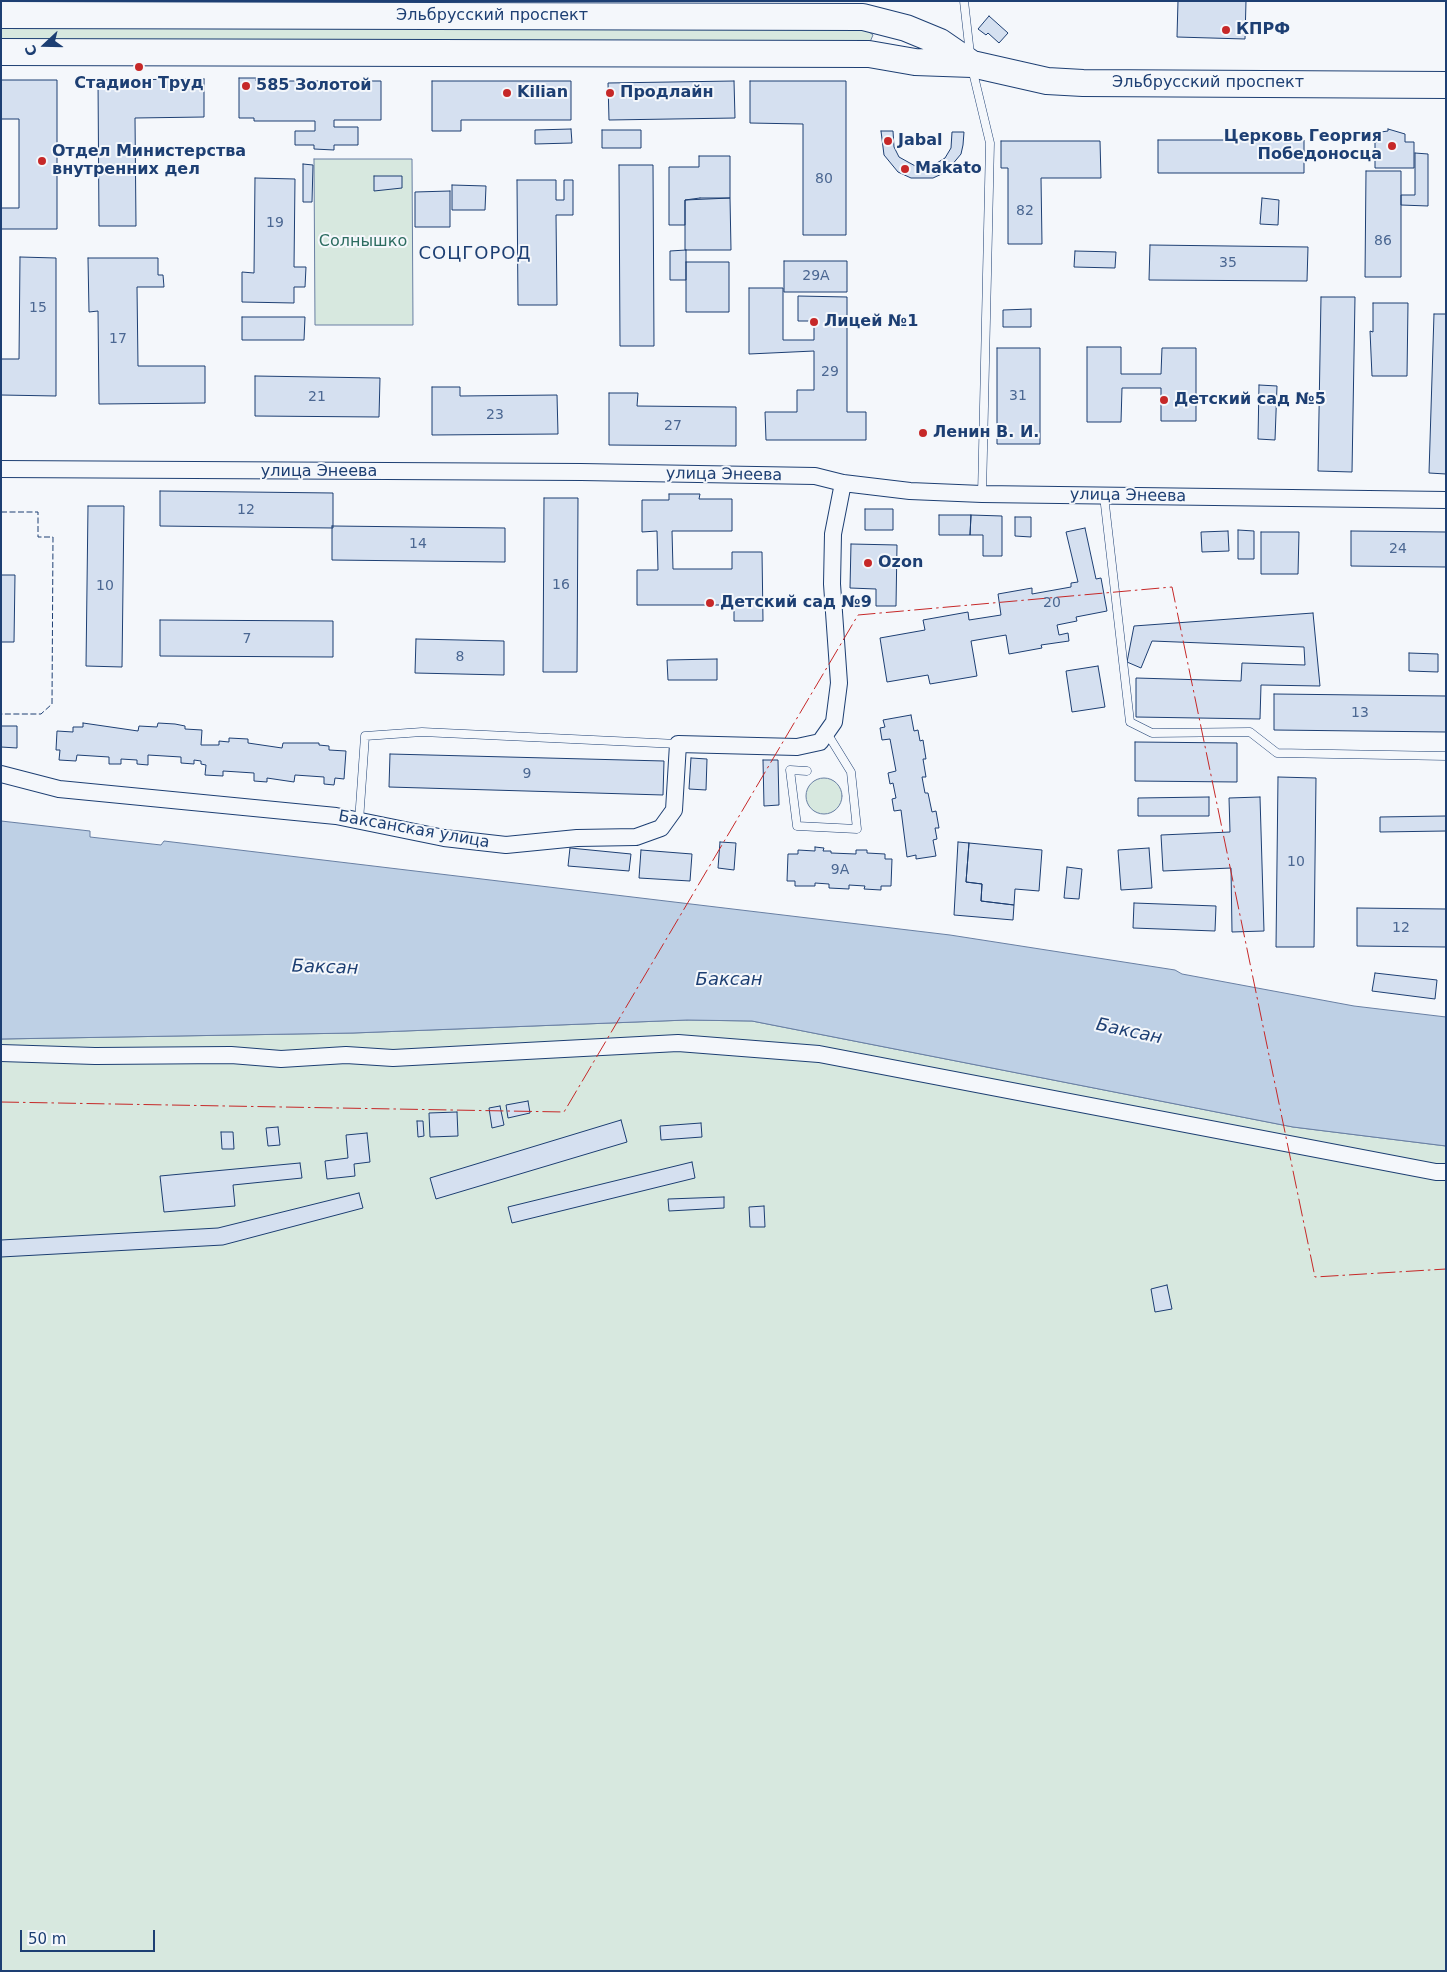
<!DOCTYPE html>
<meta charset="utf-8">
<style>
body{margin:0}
#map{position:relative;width:1447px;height:1972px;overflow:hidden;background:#f4f7fb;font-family:"DejaVu Sans",sans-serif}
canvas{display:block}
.frame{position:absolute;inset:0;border:2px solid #1d3f73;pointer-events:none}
.north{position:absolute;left:20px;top:20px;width:50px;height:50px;-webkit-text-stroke:4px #f4f7fb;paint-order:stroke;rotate:249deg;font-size:14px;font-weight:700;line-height:20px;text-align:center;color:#1d3f73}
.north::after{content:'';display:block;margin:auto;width:18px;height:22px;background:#1d3f73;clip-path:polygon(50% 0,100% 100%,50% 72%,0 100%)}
.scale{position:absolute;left:20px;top:1930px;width:135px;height:22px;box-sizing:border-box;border:2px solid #1d3f73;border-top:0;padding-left:6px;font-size:15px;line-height:18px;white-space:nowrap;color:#1d3f73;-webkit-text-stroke:4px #f4f7fb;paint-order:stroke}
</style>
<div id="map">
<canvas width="1447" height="1972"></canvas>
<div class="frame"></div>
<div class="north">С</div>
<div class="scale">50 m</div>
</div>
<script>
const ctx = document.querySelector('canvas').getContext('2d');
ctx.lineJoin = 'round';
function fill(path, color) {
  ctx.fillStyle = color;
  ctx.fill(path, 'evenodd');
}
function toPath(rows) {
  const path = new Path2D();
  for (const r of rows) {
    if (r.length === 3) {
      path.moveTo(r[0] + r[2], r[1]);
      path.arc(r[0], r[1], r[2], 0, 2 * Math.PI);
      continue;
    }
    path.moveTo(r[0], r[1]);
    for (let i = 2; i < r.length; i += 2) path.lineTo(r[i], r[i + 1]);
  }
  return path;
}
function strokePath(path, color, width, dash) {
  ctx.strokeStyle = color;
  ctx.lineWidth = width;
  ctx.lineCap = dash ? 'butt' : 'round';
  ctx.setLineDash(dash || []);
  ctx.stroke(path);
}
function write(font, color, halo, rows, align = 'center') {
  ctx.font = font + ' "DejaVu Sans",sans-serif';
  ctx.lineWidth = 4;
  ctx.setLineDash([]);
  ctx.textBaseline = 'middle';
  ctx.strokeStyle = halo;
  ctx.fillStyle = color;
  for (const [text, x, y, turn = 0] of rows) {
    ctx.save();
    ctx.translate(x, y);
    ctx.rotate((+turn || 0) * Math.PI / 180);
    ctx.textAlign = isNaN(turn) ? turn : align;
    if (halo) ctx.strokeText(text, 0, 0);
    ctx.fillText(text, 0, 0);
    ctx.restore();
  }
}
const green = toPath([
 [1,24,862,26,873,35,870,42,1,43,1,24],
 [314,159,412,159,413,325,315,325,314,159],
 [824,796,18],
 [687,1020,752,1021,1293,1127,1446,1146,1446,1971,1,1971,1,1039,353,1033,687,1020]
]);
fill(green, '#d7e8df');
strokePath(green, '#687fa3', 1);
const water = toPath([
 [1,821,90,831,90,837,161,845,164,841,950,935,1175,970,1182,974,1354,1006,1446,1017,1446,1146,1293,1127,752,1021,687,1020,353,1033,1,1039,1,821]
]);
fill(water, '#bed0e5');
strokePath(water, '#687fa3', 1);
const building = toPath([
 [1178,1,1246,1,1245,39,1177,37,1178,1],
 [989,16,1008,33,999,43,988,33,986,35,978,29,989,16],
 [239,78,256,78,256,81,381,81,381,120,334,120,334,127,358,127,358,145,334,145,334,150,314,149,314,145,295,145,295,131,315,131,315,121,254,121,254,118,239,118,239,78],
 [204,79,204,117,135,118,136,226,99,226,98,80,204,79],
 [1,80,57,80,57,229,1,229,1,208,19,208,19,119,1,119,1,80],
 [432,81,571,81,571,120,461,120,461,131,432,131,432,81],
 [734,81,735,118,609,120,608,83,734,81],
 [750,81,846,81,846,235,803,235,803,124,750,123,750,81],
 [571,129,572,143,535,144,535,130,571,129],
 [1388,129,1405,134,1405,142,1414,142,1414,168,1375,168,1375,142,1381,142,1381,132,1388,131,1388,129],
 [602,130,641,130,641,148,602,148,602,130],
 [881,131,893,131,894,147,899,157,917,167,932,166,945,158,951,148,952,132,964,132,963,145,961,154,946,172,933,178,911,178,898,172,884,155,881,131],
 [1158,140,1304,140,1304,173,1158,173,1158,140],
 [1001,141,1100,141,1101,178,1041,178,1042,244,1008,244,1008,168,1001,168,1001,141],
 [1415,153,1428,154,1428,206,1401,205,1401,195,1415,195,1415,153],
 [699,156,730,156,730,198,685,200,685,225,669,225,669,167,699,167,699,156],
 [303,164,313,165,312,202,303,202,303,164],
 [619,165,653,165,654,346,620,346,619,165],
 [1366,171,1401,171,1401,277,1365,277,1366,171],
 [374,176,402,176,402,188,374,191,374,176],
 [255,178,295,179,294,267,306,267,305,287,294,287,294,303,242,302,242,272,254,273,255,178],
 [517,180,556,180,556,200,564,200,564,180,573,180,573,215,556,215,557,305,518,305,517,180],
 [452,185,486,186,485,210,452,210,452,185],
 [450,191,450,227,415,227,415,192,450,191],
 [700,198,730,198,731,250,685,250,685,200,700,198],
 [1262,198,1279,200,1278,225,1260,224,1262,198],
 [1150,245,1308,247,1307,281,1149,280,1150,245],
 [686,250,686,280,670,280,670,251,686,250],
 [1075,251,1116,252,1115,268,1074,267,1075,251],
 [20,257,56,258,56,396,1,395,1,359,19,359,20,257],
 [88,258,158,258,158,275,163,275,164,287,137,287,138,366,205,366,205,403,99,404,98,311,89,312,88,258],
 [784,261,847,261,847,292,784,292,784,261],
 [686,262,729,262,729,312,686,312,686,262],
 [749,288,783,288,783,340,814,340,814,321,798,321,798,296,847,297,847,412,866,412,866,440,766,440,765,412,797,412,797,390,814,390,814,351,749,354,749,288],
 [1321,297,1355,297,1352,472,1318,471,1321,297],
 [1373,303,1408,303,1407,376,1372,376,1370,331,1373,332,1373,303],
 [1031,309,1031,327,1003,327,1003,310,1031,309],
 [1434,314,1446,314,1446,474,1429,473,1434,314],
 [242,317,305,317,304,340,242,340,242,317],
 [1087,347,1121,347,1121,374,1161,374,1162,348,1196,348,1196,421,1161,421,1161,388,1122,388,1121,422,1087,422,1087,347],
 [997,348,1040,348,1040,444,997,444,997,348],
 [255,376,380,378,379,417,255,416,255,376],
 [1259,385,1277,386,1275,440,1258,439,1259,385],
 [432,387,460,387,460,396,557,395,558,434,432,435,432,387],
 [609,393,638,393,637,406,736,407,736,446,609,445,609,393],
 [160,491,333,493,333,528,160,526,160,491],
 [669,494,700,494,699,499,732,499,732,531,672,531,673,569,732,569,732,552,762,552,763,621,734,621,734,605,637,605,637,570,658,570,657,531,642,532,642,500,669,500,669,494],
 [544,498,578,498,577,672,543,672,544,498],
 [88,506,124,506,122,667,86,666,88,506],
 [865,509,893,509,893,530,865,530,865,509],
 [939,515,971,515,970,535,939,535,939,515],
 [971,515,1002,516,1002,556,983,556,983,535,970,535,971,515],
 [1015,517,1031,517,1031,537,1015,536,1015,517],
 [332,526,505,528,505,562,332,560,332,526],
 [1085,528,1096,579,1101,578,1107,611,1076,617,1077,621,1057,625,1059,635,1068,633,1069,641,1041,645,1042,648,1009,654,1006,635,971,641,977,676,930,684,928,675,887,682,880,638,925,630,923,620,968,612,969,620,1001,615,998,594,1032,588,1032,594,1071,587,1071,583,1078,582,1066,532,1085,528],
 [1238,530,1254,531,1254,559,1238,559,1238,530],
 [1228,531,1229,551,1202,552,1201,532,1228,531],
 [1351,531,1446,532,1446,567,1351,566,1351,531],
 [1261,532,1299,532,1298,574,1261,574,1261,532],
 [851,544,897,545,896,606,876,606,876,589,850,588,851,544],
 [1,575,15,575,14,642,1,642,1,575],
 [1313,613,1320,686,1261,685,1260,719,1136,717,1136,678,1241,681,1242,663,1305,665,1304,647,1152,641,1141,668,1127,662,1134,626,1313,613],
 [160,620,333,621,333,657,160,656,160,620],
 [416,639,504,641,504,675,415,673,416,639],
 [1409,653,1438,654,1438,672,1409,671,1409,653],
 [717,659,717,680,668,680,667,660,717,659],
 [1098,666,1105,707,1072,712,1066,671,1098,666],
 [1274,694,1446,696,1446,732,1274,730,1274,694],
 [911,715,914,731,918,730,920,741,923,740,926,759,923,759,926,777,922,777,925,793,928,793,932,812,936,811,939,828,935,828,937,839,933,840,936,856,916,859,916,855,907,857,901,810,894,811,892,799,896,798,893,783,890,784,888,773,896,771,890,739,882,740,880,728,885,727,883,720,911,715],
 [83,723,138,731,139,726,157,727,158,723,175,724,185,726,185,729,202,730,201,745,219,745,219,741,229,742,229,738,248,739,248,743,282,748,283,743,319,743,319,745,329,746,329,750,346,751,344,779,335,778,334,785,324,784,324,777,295,775,294,782,267,778,267,782,254,781,254,773,223,771,223,776,205,775,206,765,201,764,201,761,194,760,194,764,181,763,181,757,148,755,148,765,137,764,137,760,121,759,121,764,109,764,109,757,77,755,76,761,59,760,60,750,56,750,57,731,73,732,73,727,83,727,83,723],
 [1,726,17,726,17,748,1,747,1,726],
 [1135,742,1237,743,1237,782,1135,781,1135,742],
 [390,754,664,761,663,795,389,787,390,754],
 [691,758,707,759,706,790,689,789,691,758],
 [763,760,778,760,779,805,764,806,763,760],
 [1278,777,1316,778,1314,947,1276,947,1278,777],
 [1209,797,1209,816,1138,816,1138,798,1209,797],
 [1260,797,1264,931,1232,932,1231,868,1163,871,1161,835,1230,832,1229,798,1260,797],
 [1446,816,1446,831,1380,832,1380,817,1446,816],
 [720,842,736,843,734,870,718,868,720,842],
 [958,842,969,843,966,882,982,884,981,901,1014,905,1013,920,954,915,958,842],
 [969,843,1042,850,1039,891,1015,889,1014,905,981,901,982,884,966,882,969,843],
 [815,847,824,848,823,851,831,851,831,853,856,854,856,850,867,850,867,853,885,854,885,859,892,859,891,886,881,886,881,890,864,889,865,886,849,885,849,889,829,888,829,884,815,883,815,886,795,886,795,881,787,881,788,854,798,854,798,850,815,851,815,847],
 [570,848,631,854,629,871,568,866,570,848],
 [1149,848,1152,888,1121,890,1118,850,1149,848],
 [641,850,692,854,690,881,639,878,641,850],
 [1067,867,1082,869,1079,899,1064,898,1067,867],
 [1134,903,1216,906,1215,931,1133,928,1134,903],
 [1357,908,1446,909,1446,947,1357,946,1357,908],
 [1375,973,1437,980,1435,999,1372,991,1375,973],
 [528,1101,530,1113,508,1118,506,1105,528,1101],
 [500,1106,504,1125,492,1128,489,1108,500,1106],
 [457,1112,458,1136,430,1137,429,1113,457,1112],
 [621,1120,627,1142,436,1199,430,1178,621,1120],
 [417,1121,423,1121,424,1136,418,1137,417,1121],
 [701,1123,702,1137,661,1140,660,1126,701,1123],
 [278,1127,280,1145,268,1146,266,1128,278,1127],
 [221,1132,233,1132,234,1149,222,1149,221,1132],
 [367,1133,370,1162,354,1164,355,1176,327,1179,325,1161,348,1158,346,1135,367,1133],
 [692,1162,695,1178,512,1223,508,1207,692,1162],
 [300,1163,302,1178,233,1185,235,1206,164,1212,160,1176,300,1163],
 [359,1193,363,1208,223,1245,1,1257,1,1240,218,1228,359,1193],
 [724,1197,724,1208,669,1211,668,1199,724,1197],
 [764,1206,765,1227,750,1227,749,1207,764,1206],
 [1167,1285,1172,1309,1155,1312,1151,1289,1167,1285]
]);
fill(building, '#d5e0f0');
strokePath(building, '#1d3f73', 1);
const lane = toPath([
 [964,1,970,54],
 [972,68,990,143,982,494],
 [1104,496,1130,722,1152,733,1250,732,1277,753,1446,756],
 [807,771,790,770,797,826,857,829,851,772,827,733],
 [359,821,365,736,422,732,678,744]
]);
const street = toPath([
 [1,469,581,472,815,476,843,483,910,491,982,494,1446,500],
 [1,774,59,789,336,816,444,838,506,845,577,838,636,837,661,828,674,810,678,744,797,747,820,742,834,722,839,683,832,584,833,534,843,483],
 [1,1053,95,1056,231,1055,281,1059,346,1055,393,1058,678,1043,819,1054,1436,1172,1446,1172]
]);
const primary = toPath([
 [1,15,863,17,906,28,940,42,972,64],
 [1,52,869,54,915,62,972,64,1047,81,1083,83,1446,85]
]);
strokePath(lane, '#1d3f73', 9);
strokePath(street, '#1d3f73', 18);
strokePath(primary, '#1d3f73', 28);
strokePath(lane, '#f4f7fb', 8);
strokePath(street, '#f4f7fb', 16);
strokePath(primary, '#f4f7fb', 26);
strokePath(toPath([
 [1,512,38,512,38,537,53,537,52,704,41,714,1,714]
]), '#1d3f73', 1, [6, 2.5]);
strokePath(toPath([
 [1,1102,564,1112,858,615,1172,587,1315,1277,1446,1269]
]), '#c62828', 1, [18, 4, 2.5, 4]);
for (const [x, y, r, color] of [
 [1226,30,5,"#c62828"],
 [139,67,5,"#c62828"],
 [246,86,5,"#c62828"],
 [507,93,5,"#c62828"],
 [610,93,5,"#c62828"],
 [888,141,5,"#c62828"],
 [1392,146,5,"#c62828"],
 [42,161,5,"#c62828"],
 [905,169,5,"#c62828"],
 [814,322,5,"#c62828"],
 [1164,400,5,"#c62828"],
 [923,433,5,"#c62828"],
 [868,563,5,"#c62828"],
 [710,603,5,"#c62828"]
]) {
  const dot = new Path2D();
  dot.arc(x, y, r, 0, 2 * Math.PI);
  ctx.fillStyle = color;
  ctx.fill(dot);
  strokePath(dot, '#f4f7fb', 2);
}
write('14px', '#4b6792', null, [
 ["80",824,179],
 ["82",1025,211],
 ["19",275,223],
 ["86",1383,241],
 ["35",1228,263],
 ["29А",816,276],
 ["15",38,308],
 ["17",118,339],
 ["29",830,372],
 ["31",1018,396],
 ["21",317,397],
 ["23",495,415],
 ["27",673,426],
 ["12",246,510],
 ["14",418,544],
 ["24",1398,549],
 ["16",561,585],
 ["10",105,586],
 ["20",1052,603],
 ["7",247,639],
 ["8",460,657],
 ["13",1360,713],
 ["9",527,774],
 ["10",1296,862],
 ["9А",840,870],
 ["12",1401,928]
]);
write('16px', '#1d3f73', '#f4f7fb', [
 ["Эльбрусский проспект",492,16],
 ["Эльбрусский проспект",1208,83],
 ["улица Энеева",319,472],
 ["улица Энеева",724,475,1],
 ["улица Энеева",1128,496,1],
 ["Баксанская улица",414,830,10]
]);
write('bold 16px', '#1d3f73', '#f4f7fb', [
 ["КПРФ",1236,30],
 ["Стадион Труд",139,84,"center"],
 ["585 Золотой",256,86],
 ["Kilian",517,93],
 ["Продлайн",620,93],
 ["Церковь Георгия",1382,137,"right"],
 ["Победоносца",1382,155,"right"],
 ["Jabal",898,141],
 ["Отдел Министерства",52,152],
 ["внутренних дел",52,170],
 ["Мakato",915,169],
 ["Лицей №1",824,322],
 ["Детский сад №5",1174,400],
 ["Ленин В. И.",933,433],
 ["Ozon",878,563],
 ["Детский сад №9",720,603]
], 'left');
write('16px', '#2c6c60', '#f4f7fb', [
 ["Солнышко",363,242]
]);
ctx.letterSpacing = '1px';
write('18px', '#1d3f73', '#f4f7fb', [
 ["СОЦГОРОД",475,254]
]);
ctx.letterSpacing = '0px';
write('italic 18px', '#1d3f73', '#f4f7fb', [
 ["Баксан",325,968,2],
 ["Баксан",729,980],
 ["Баксан",1129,1032,12]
]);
</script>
